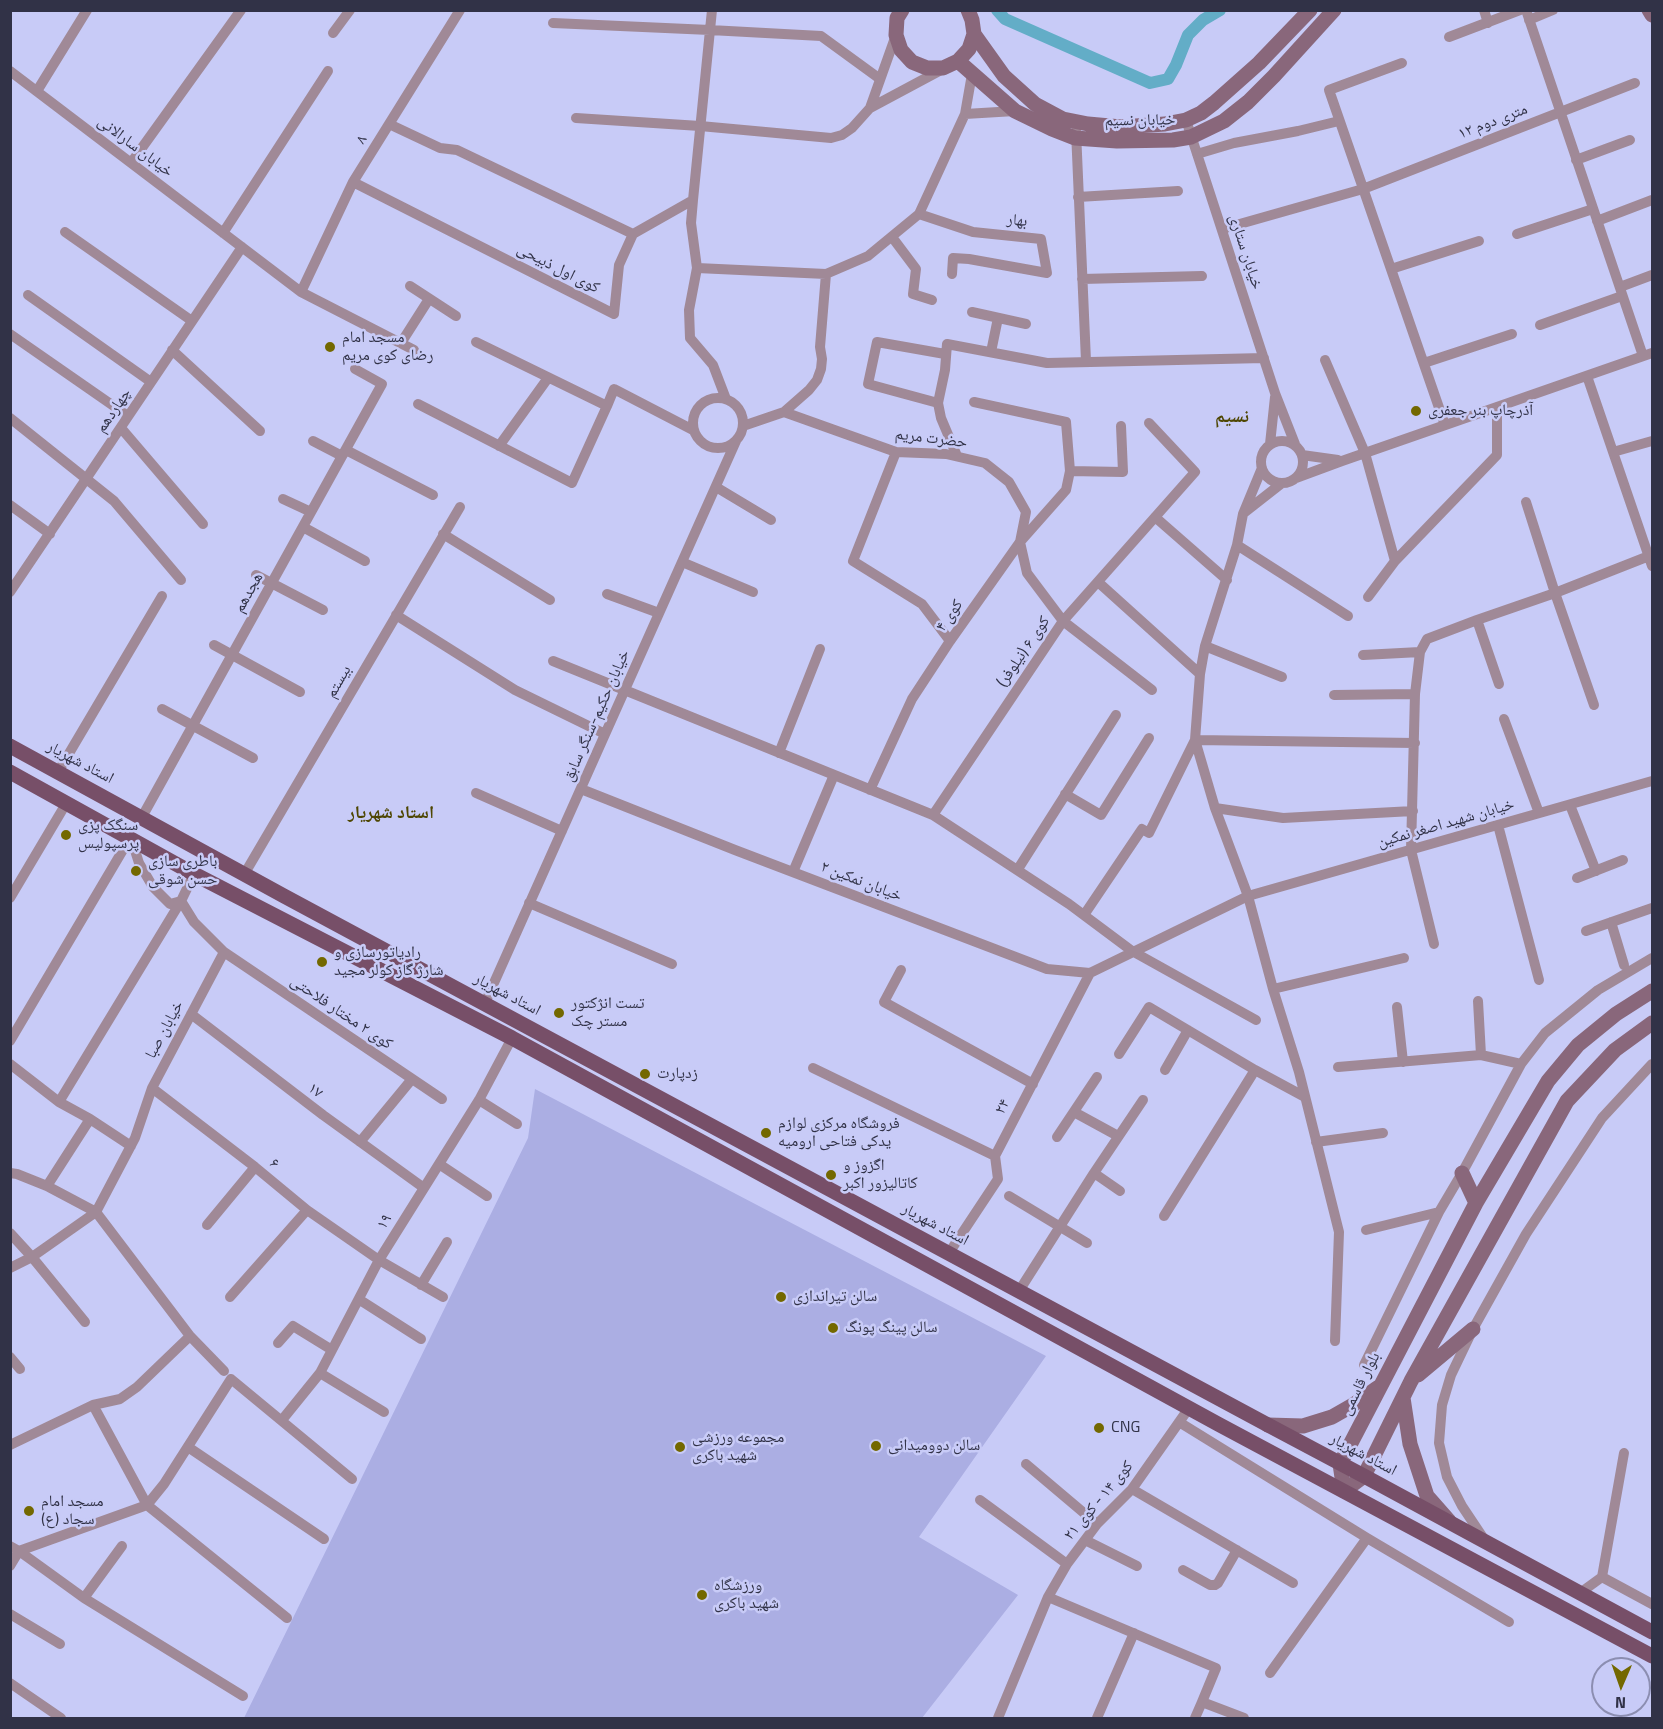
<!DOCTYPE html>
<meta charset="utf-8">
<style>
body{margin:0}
#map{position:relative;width:1663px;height:1729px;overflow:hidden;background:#c8cbf7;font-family:"Titillium Web",sans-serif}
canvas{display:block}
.frame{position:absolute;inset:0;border:12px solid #313247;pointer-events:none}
.north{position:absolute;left:1591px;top:1657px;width:60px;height:60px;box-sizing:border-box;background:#c8cbf7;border:2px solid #8c8eb1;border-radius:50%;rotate:182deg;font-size:16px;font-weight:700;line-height:24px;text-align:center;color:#313247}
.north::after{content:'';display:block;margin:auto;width:21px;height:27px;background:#736800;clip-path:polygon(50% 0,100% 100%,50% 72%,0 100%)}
</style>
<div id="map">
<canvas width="1663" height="1729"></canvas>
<div class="frame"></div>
<div class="north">N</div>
</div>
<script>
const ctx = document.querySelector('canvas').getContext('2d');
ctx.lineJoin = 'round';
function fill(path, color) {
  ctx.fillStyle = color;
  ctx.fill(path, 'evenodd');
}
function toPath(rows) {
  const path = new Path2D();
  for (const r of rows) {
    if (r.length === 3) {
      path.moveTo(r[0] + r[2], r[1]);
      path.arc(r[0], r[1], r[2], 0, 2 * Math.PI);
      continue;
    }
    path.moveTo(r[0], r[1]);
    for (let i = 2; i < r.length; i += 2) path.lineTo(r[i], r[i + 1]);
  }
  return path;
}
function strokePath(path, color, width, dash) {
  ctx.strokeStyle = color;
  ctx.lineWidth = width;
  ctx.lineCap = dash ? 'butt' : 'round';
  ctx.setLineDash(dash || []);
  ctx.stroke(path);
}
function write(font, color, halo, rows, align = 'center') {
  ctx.font = font + ' "Titillium Web","Noto Naskh Arabic",sans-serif';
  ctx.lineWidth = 5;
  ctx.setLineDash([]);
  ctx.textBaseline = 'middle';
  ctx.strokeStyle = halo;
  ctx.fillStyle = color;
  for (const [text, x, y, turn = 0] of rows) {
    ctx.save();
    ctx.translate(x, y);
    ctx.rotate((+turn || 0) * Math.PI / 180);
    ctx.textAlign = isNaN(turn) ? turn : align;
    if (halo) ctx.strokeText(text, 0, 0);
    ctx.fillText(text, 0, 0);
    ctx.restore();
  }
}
fill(toPath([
 [535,1089,1046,1356,919,1537,1018,1595,922,1718,244,1718,528,1138]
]), '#abaee3');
strokePath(toPath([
 [997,10,1005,19,1150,83,1168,79,1176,65,1188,35,1203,20,1220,10]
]), '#63adc7', 12);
strokePath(toPath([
 [712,10,693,200,691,223,697,268,689,310,690,338,713,365,726,399],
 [1484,10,1488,23],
 [1526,10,1643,356],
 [1529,20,1553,10],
 [553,23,710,30,821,36,880,79],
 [333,33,350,10],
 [1449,37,1520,10],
 [1402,63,1329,90,1445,425],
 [10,71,301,292,414,350],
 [37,91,87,10],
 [870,108,896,35],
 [965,114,1015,111],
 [576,118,700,126,831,138,842,135,852,128,870,108,941,70],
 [1186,120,1275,393,1295,444],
 [389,124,440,148,457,150,633,234],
 [1076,131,1086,361],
 [1197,154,1234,143,1298,131,1339,121],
 [1576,160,1630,140],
 [131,163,241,10],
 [353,182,614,314,619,265,633,234,693,200],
 [1078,197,1178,191],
 [919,214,973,232,1041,239,1047,273,969,259,953,258,952,274],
 [1597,221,1652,200],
 [1222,229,1363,189,1635,83],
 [65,232,192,321],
 [223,233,328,71],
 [1517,234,1593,209],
 [892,237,916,269,913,294,932,300],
 [697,268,826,274,868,256,919,214,965,114,972,74],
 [1391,269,1479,241],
 [1082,279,1202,276],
 [410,286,456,316],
 [1620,287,1652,275],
 [301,292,353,182,460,10],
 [28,295,151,382],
 [972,312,1026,324],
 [1540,325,1622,296],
 [10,334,128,416],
 [476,342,607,406,614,389,693,430],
 [401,343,429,299],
 [172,350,260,431],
 [991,352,998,318],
 [1325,360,1365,453,1395,561],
 [1424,363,1512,334],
 [1587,376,1652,566],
 [718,423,25],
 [938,403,868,384,877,342,945,354],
 [418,404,572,483,607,406],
 [784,412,896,452,946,454,985,463,1009,482,1026,512,1020,542,1027,573,1063,621,1152,690],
 [10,418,114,501,181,580],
 [743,426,784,412,809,390,817,380,821,369,822,359,820,347,826,274],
 [121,428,203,524],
 [1282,462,21],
 [313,441,342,456],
 [1270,444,1275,397],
 [499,446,548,378],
 [346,450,433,495],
 [896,452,853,561,922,604,950,641],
 [1613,452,1652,441],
 [1302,455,1338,460],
 [957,456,941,418,938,403,945,370,947,344,1047,363,1264,358],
 [1262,468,1243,514,1237,545,1205,646,1200,674,1195,740,1215,808,1248,896,1273,989,1299,1072,1339,1232,1335,1341],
 [1070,471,1123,472,1121,426],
 [1296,478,1342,461,1652,353],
 [716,487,771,520],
 [283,499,311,512],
 [1526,502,1555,593,1594,705],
 [10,505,50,534],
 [1245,512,1282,483],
 [1155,517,1227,580],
 [303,527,365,561],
 [443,534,550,600],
 [1237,545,1348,616],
 [682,562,753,592],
 [256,575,323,610],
 [1098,582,1200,674],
 [10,592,242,247],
 [607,594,659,613],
 [1368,597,1395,561,1497,455,1497,407],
 [396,615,515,690,605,734],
 [1477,620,1499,684],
 [214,645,300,692],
 [1205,646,1282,677],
 [1363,655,1420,652],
 [553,661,933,815,1069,904,1132,951,1256,1020],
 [1334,695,1415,694],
 [162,709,253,758],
 [1504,719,1539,813],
 [779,753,820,649],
 [58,772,162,596],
 [581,789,735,850,1047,969,1090,973,1248,896,1652,781],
 [870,790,912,699,950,641,1020,542,1066,490,1070,471,1066,422,974,402],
 [476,793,562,831],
 [1065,794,1101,815,1149,738],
 [1570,805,1596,871],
 [1215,808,1283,818,1413,811],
 [933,815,1063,621,1195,472,1149,423],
 [142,817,382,384,355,369],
 [1498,825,1539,980],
 [131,838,139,863,153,887,170,904,181,901],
 [1018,869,1116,715],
 [793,872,834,775],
 [245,873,460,507],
 [1577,878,1623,860],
 [10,898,67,802],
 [529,903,672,964],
 [1084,915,1142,829,1149,833,1195,740,1415,743],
 [1611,922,1624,965],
 [1586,931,1652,908],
 [1434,944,1411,850,1415,694,1420,652,1427,639,1477,620,1555,593,1649,556],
 [224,952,442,1099],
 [901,970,884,1002,1033,1084],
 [1273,989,1404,958],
 [1478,1001,1481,1055],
 [485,1003,736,441],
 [1397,1007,1403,1062],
 [191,1014,323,1115,424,1188],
 [10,1041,130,838],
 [1119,1054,1149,1007,1255,1070,1305,1097],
 [10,1064,59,1102,90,1119,131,1146],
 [1338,1067,1481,1055,1521,1064],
 [813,1068,995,1156],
 [1165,1070,1188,1030],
 [152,1088,255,1167,307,1210,379,1260,443,1297],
 [479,1100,517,1124],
 [59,1102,181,901],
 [1074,1112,1118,1136],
 [1057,1137,1097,1077],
 [360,1142,412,1079],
 [1316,1142,1383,1133],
 [439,1164,487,1196],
 [10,1173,17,1174,47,1186,96,1212,190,1336],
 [1094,1173,1120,1191],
 [47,1186,90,1119],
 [1009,1196,1087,1243],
 [1164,1216,1255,1070],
 [207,1225,255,1167],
 [1366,1230,1439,1212],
 [10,1233,32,1257,85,1322],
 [949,1253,998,1179,995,1156,1090,973],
 [10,1268,32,1257,96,1212,135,1138,152,1088,224,952,194,922,181,901,194,874],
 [421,1285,447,1242],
 [1019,1291,1094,1173,1143,1100],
 [230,1297,307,1210],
 [360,1300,421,1339],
 [278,1343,293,1326,332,1350],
 [10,1357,20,1369],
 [1364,1365,1439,1212,1462,1173,1521,1064,1545,1033,1598,990,1652,958],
 [320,1373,384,1412],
 [93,1405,147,1505,287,1618],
 [282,1420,320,1373,379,1260,479,1100,512,1038],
 [1179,1422,1367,1538,1509,1622],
 [10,1445,93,1405,120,1399,137,1387,190,1336,224,1371],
 [188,1447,324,1539],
 [1026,1464,1097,1524],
 [1132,1489,1293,1583],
 [980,1500,1067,1564],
 [1484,1539,1462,1506,1447,1477,1439,1443,1442,1405,1451,1375,1473,1329,1526,1234,1602,1118,1652,1064],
 [1085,1540,1137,1566],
 [10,1546,19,1551,147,1505,164,1484,231,1379,352,1479],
 [10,1566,19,1551,84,1598,243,1696],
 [1183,1570,1210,1585,1215,1585,1218,1583,1237,1550],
 [1602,1577,1624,1453],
 [1580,1593,1602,1577,1652,1604],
 [1048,1597,1216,1668,1202,1702,1244,1718],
 [84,1598,122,1546],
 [10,1614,60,1644],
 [1270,1673,1367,1538],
 [10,1683,61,1718],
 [998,1718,1048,1597,1067,1564,1097,1524,1132,1489,1189,1408],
 [1097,1718,1134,1633],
 [1195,1718,1202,1702]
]), '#a08997', 10);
strokePath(toPath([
 [902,10,897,18,896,35,901,50,912,62,927,68,943,68,958,61,969,49,974,34,972,20,968,10],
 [1649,10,1652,15],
 [974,34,1004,76,1035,104,1063,119,1088,124,1121,127,1165,124,1186,120,1201,113,1214,103,1259,63,1310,10],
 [958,61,1015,111,1052,129,1075,138,1117,141,1173,140,1191,137,1224,121,1248,102,1274,76,1334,10],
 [1652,991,1616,1014,1578,1045,1548,1081,1476,1203,1340,1464,1344,1491,1364,1476,1411,1381,1567,1101,1615,1050,1652,1023],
 [1462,1173,1476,1203],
 [1418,1375,1473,1329],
 [1403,1398,1410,1444,1427,1496,1449,1521],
 [1268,1425,1303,1426,1332,1417,1353,1405,1377,1388]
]), '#89677b', 15);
strokePath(toPath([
 [10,746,284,896,1268,1425,1364,1476,1652,1632],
 [10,772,194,874,512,1038,1218,1424,1652,1656]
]), '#774f68', 15);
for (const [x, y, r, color] of [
 [330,347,6,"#736800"],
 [1416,411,6,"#736800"],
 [66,835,6,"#736800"],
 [136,871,6,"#736800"],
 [322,962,6,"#736800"],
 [559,1013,6,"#736800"],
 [645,1074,6,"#736800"],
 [766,1133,6,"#736800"],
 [831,1175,6,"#736800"],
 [781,1297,6,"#736800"],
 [833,1328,6,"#736800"],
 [1099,1428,6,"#736800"],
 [876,1446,6,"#736800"],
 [680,1447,6,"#736800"],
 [29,1511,6,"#736800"],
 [702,1595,6,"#736800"]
]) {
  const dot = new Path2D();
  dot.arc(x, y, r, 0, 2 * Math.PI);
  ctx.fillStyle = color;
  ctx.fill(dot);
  strokePath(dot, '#c8cbf7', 2);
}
write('16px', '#313247', '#c8cbf7', [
 ["خیابان نسیم",1140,121,-1],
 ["۱۲ متری دوم",1493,122,-21],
 ["۸",362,140,-58],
 ["خیابان سارالانی",135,147,37],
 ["بهار",1017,221,6],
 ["خیابان ستاری",1245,252,72],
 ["کوی اول ذبیحی",558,269,27],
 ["چهاردهم",114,411,-56],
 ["حضرت مریم",931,439,7],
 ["هجدهم",249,593,-61],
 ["کوی ۴",950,616,-55],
 ["کوی ۶ (نیلوفر)",1024,652,-56],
 ["بیستم",339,682,-60],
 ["خیابان حکیم-سنگر سابق",597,716,-66],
 ["استاد شهریار",80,763,28],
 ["خیابان شهید اصغر نمکین",1446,824,-16],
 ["خیابان نمکین ۲",861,882,21],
 ["استاد شهریار",507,995,28],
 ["کوی ۲ مختار فلاحتی",341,1013,34],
 ["خیابان صبا",165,1030,-62],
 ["۱۷",315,1091,38],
 ["۲۴",1003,1107,-62],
 ["۶",274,1164,40],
 ["۱۹",385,1222,-58],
 ["استاد شهریار",935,1225,28],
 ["بلوار قاسمی",1361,1384,-63],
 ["استاد شهریار",1363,1455,28],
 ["کوی ۱۴ - کوی ۲۱",1099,1501,-50]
]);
write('16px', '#313247', '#c8cbf7', [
 ["مسجد امام",342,338],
 ["رضای کوی مریم",342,356],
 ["آذرچاپ بنر جعفری",1428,411],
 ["سنگک پزی",78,826],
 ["پرسپولیس",78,844],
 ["باطری سازی",148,862],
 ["حسن شوقی",148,880],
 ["رادیاتورسازی و",334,953],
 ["شارژ گاز کولر مجید",334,971],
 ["تست انژکتور",571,1004],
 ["مستر چک",571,1022],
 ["زدپارت",657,1074],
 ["فروشگاه مرکزی لوازم",778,1124],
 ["یدکی فتاحی ارومیه",778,1142],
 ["اگزوز و",843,1166],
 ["کاتالیزور اکبر",843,1184],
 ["سالن تیراندازی",793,1297],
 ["سالن پینگ پونگ",845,1328],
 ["CNG",1111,1428],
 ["مجموعه ورزشی",692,1438],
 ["شهید باکری",692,1456],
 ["سالن دوومیدانی",888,1446],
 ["مسجد امام",41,1502],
 ["سجاد (ع)",41,1520],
 ["ورزشگاه",714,1586],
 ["شهید باکری",714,1604]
], 'left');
write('bold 18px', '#4e4602', '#c8cbf7', [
 ["نسیم",1232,418],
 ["استاد شهریار",391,814]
]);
</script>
